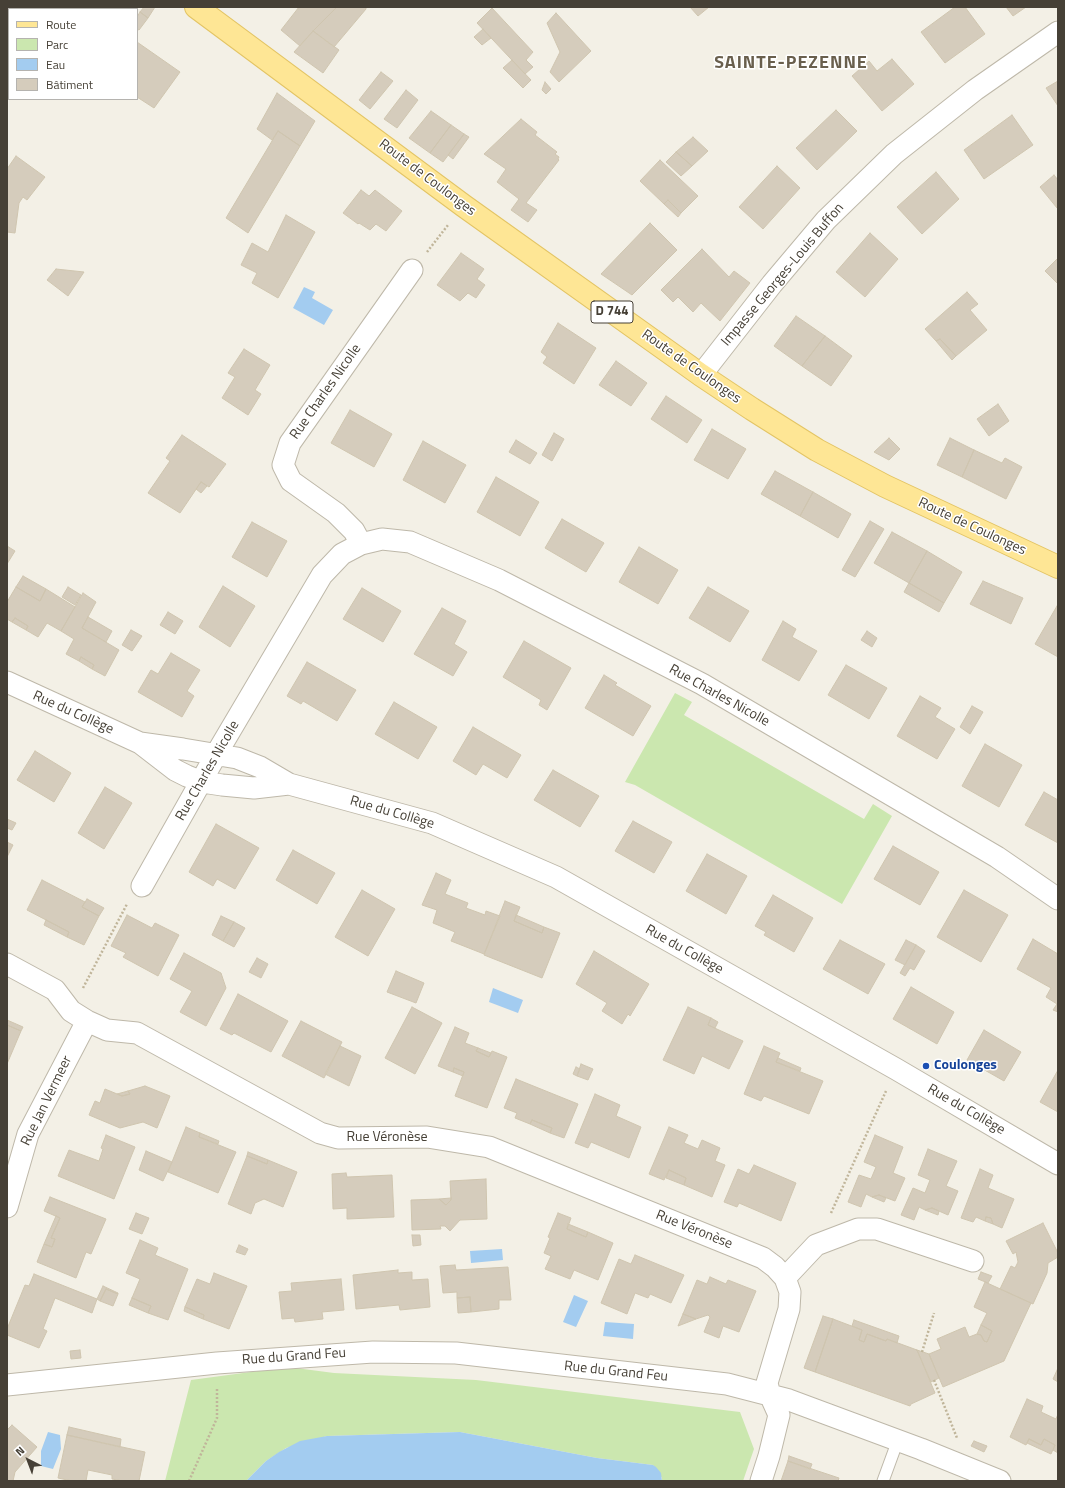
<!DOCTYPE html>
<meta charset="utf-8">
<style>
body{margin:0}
#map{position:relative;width:1065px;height:1488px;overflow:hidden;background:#f3f0e6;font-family:"Titillium Web",sans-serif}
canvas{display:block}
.frame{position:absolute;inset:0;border:8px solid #464036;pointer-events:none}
.legend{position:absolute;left:8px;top:8px;width:130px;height:92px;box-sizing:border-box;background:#fff;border:1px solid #b5b3af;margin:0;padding:5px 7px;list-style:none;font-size:12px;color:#464036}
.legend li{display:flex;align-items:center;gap:8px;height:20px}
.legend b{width:20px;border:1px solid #b5b3af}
.north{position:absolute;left:8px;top:1440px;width:40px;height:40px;-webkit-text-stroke:3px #fff;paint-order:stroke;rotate:318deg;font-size:11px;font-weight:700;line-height:16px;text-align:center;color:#464036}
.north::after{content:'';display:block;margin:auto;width:14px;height:18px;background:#464036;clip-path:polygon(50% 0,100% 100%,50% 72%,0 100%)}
</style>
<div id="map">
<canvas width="1065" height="1488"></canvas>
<div class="frame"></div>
<ul class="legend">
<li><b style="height:5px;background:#fee695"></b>Route</li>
<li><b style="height:11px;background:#cbe7af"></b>Parc</li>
<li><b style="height:11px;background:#a3ccf0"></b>Eau</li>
<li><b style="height:11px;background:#d5ccbc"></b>Bâtiment</li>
</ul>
<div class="north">N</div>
</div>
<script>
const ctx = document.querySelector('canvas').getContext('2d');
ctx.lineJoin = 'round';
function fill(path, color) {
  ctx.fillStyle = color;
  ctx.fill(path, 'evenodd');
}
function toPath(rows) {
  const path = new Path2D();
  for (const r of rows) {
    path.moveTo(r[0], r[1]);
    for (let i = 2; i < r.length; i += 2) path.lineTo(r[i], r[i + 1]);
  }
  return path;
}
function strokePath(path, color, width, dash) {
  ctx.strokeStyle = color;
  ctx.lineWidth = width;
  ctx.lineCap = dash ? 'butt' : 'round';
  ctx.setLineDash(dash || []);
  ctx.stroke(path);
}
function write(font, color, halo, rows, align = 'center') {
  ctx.font = font + ' "Titillium Web",sans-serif';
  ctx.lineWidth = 3;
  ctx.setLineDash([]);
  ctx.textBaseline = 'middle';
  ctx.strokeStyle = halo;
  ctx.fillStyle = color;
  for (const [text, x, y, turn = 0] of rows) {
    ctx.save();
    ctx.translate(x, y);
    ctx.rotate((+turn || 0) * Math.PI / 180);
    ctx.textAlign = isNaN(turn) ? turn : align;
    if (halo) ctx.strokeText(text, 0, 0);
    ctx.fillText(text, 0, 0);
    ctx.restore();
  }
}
fill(toPath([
 [675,693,692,702,684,715,864,819,873,804,892,816,842,904,635,785,625,782],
 [288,1367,334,1373,476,1380,740,1412,754,1449,743,1481,662,1481,662,1478,653,1465,597,1458,460,1432,327,1436,286,1448,266,1461,246,1481,165,1481,191,1380]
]), '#cbe7af');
fill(toPath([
 [304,287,315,292,312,298,333,310,324,325,293,308],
 [493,988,523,1000,518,1013,489,1002],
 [502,1249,503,1260,471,1263,470,1251],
 [574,1295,588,1301,576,1327,563,1322],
 [605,1322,634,1324,633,1339,603,1336],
 [48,1432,60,1435,61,1449,53,1469,41,1466,41,1451],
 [460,1432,597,1458,653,1465,656,1467,661,1473,662,1481,246,1481,266,1461,279,1452,300,1441,327,1436]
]), '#a3ccf0');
const building = toPath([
 [64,7,95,7,93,9,63,9,64,7],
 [144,7,155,7,148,18,140,12,144,7],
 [299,7,337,7,313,31,300,46,281,30,299,7],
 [337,7,366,7,366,9,334,47,313,31,337,7],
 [690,7,709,7,698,16,690,7],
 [955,7,965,7,985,34,945,63,921,32,955,7],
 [1006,7,1026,7,1013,16,1006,7],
 [492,8,533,52,526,60,533,67,525,74,477,23,492,8],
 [140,12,148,18,139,30,137,29,137,17,140,12],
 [556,13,591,51,559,82,550,72,560,52,547,23,556,13],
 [483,29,491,38,482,45,474,37,483,29],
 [313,31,339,50,323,73,294,52,313,31],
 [137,42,180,72,154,108,137,97,137,42],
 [892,59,914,84,882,111,852,76,869,61,877,71,892,59],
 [512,60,531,80,523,88,503,68,512,60],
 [381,72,393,81,370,109,359,100,381,72],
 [1058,81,1058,106,1046,88,1058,81],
 [545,82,551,89,546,94,542,90,545,82],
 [406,90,418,100,397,128,384,119,406,90],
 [277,93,315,121,300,146,278,131,272,140,257,129,277,93],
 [836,110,857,131,817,170,796,148,836,110],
 [431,111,451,125,430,153,409,138,431,111],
 [1012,115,1033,145,984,179,964,150,1012,115],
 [521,119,537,132,535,135,557,152,555,154,559,157,558,159,559,160,526,203,537,210,528,222,511,210,519,199,497,182,506,169,484,154,521,119],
 [451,125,464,134,443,162,430,153,451,125],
 [278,131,300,146,248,233,226,218,278,131],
 [464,134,469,137,453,159,448,155,464,134],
 [693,137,708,151,692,166,676,152,693,137],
 [676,152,692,166,681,176,666,162,676,152],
 [16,156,45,177,27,200,23,197,19,203,15,233,7,232,7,169,16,156],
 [660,160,698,196,681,213,668,200,664,204,640,181,660,160],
 [777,166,800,188,763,229,739,207,777,166],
 [936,172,959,199,922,234,897,207,936,172],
 [1054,175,1058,180,1057,208,1040,187,1054,175],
 [361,190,369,196,375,190,402,211,386,231,376,224,370,230,359,223,358,224,343,213,361,190],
 [668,200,681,213,678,217,664,204,668,200],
 [286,215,315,232,278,298,252,283,257,273,241,265,252,243,268,252,286,215],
 [650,223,677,250,632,295,601,274,650,223],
 [870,233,898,259,865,297,836,272,870,233],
 [702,249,729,277,734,271,750,283,720,321,701,303,693,312,678,297,673,302,661,290,702,249],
 [461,253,484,269,477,279,485,285,476,298,468,293,460,301,437,285,461,253],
 [1058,258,1058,284,1045,271,1058,258],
 [56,269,84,272,68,296,47,280,56,269],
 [967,292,978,304,970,310,987,330,956,356,940,339,936,341,925,329,967,292],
 [796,316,825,336,802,366,774,346,796,316],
 [558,323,596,348,574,384,543,363,547,357,541,352,558,323],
 [825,336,852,356,831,386,802,366,825,336],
 [940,339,956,356,952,360,936,341,940,339],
 [244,349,270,365,255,390,261,394,248,415,222,398,235,377,228,373,244,349],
 [616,361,647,383,631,406,599,385,616,361],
 [666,396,702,420,687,443,651,419,666,396],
 [998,404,1009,421,989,436,977,419,998,404],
 [350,410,392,434,374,467,331,443,350,410],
 [712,429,746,449,728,479,694,460,712,429],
 [554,433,564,439,552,461,542,455,554,433],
 [182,435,226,464,209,487,201,482,180,513,148,493,170,461,166,458,182,435],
 [889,438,900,449,889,460,874,452,889,438],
 [950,438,974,450,962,477,937,465,950,438],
 [516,440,537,453,530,464,509,452,516,440],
 [423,441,466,465,445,503,403,480,423,441],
 [974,450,1002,463,1005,458,1022,467,1006,499,962,477,974,450],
 [775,471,813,492,800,516,761,494,775,471],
 [496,477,539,502,520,536,477,512,496,477],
 [201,482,207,486,201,493,196,489,201,482],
 [813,492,851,514,838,538,800,516,813,492],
 [562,519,604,543,586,572,545,548,562,519],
 [870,521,884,529,855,577,842,570,870,521],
 [252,522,287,541,267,577,232,557,252,522],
 [892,532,927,551,909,583,874,563,892,532],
 [7,546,15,551,7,564,7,546],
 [639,547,678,570,658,604,619,582,639,547],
 [927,551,962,572,944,603,909,583,927,551],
 [23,576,46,589,40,601,16,587,23,576],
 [983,581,1023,598,1011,624,970,604,983,581],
 [909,583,944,603,939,612,904,592,909,583],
 [223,586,255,606,230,647,199,627,223,586],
 [16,587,40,601,46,589,75,607,61,631,47,623,38,637,26,630,28,626,15,618,12,622,7,619,7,602,16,587],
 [68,587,81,595,75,605,62,597,68,587],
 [708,587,749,611,730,642,689,618,708,587],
 [362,588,401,611,383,642,343,619,362,588],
 [83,593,96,602,82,628,119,650,105,676,92,669,94,665,81,657,79,661,66,654,74,639,61,631,83,593],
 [1057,606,1058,606,1058,657,1035,644,1057,606],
 [442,608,466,621,454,644,467,652,453,676,414,654,442,608],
 [168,612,183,621,175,634,160,625,168,612],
 [88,617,112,631,106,642,82,628,88,617],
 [15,618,28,626,26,630,12,622,15,618],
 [783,621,796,629,792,637,817,651,799,681,762,660,783,621],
 [131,630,142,636,132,651,122,645,131,630],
 [867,631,877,638,872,647,861,640,867,631],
 [524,641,571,668,547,710,539,705,541,700,503,677,524,641],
 [171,653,200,670,187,691,194,696,182,717,138,692,151,670,158,674,171,653],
 [81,657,94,665,92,669,79,661,81,657],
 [307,662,356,690,337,721,303,701,301,704,287,696,307,662],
 [846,665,887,688,869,719,828,695,846,665],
 [604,675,617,683,615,685,651,706,633,736,585,708,604,675],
 [920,696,941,708,935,717,955,729,937,759,897,736,920,696],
 [394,702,437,727,418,759,375,734,394,702],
 [972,706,983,712,970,734,960,727,972,706],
 [473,727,521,755,507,778,483,764,476,775,453,761,473,727],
 [985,744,1022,765,999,807,962,786,985,744],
 [35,751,71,773,54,802,17,780,35,751],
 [553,770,599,796,580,827,534,800,553,770],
 [105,787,132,803,104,849,78,833,105,787],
 [1044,792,1058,800,1058,843,1025,825,1044,792],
 [7,819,16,823,12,830,7,828,7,819],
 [633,821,672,842,654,873,615,851,633,821],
 [216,824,259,848,235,889,217,879,213,886,189,872,216,824],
 [7,842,13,845,7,857,7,842],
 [893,846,939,872,920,905,874,879,893,846],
 [293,850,335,873,317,904,276,880,293,850],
 [707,854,747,876,726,914,686,891,707,854],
 [436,873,451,880,445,894,468,903,466,908,485,915,486,911,500,916,484,954,451,941,455,932,433,923,437,910,422,905,436,873],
 [42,880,85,902,82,907,99,916,84,945,67,937,69,932,27,910,42,880],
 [362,890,395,909,368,956,335,937,362,890],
 [964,890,1008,915,981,962,937,937,964,890],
 [773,895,813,918,794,952,764,935,766,932,755,926,773,895],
 [87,899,104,908,99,916,82,907,87,899],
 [505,901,520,907,514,921,542,933,544,927,560,933,542,978,484,955,505,901],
 [127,915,152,928,155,923,179,935,158,976,123,957,126,953,111,946,127,915],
 [516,915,544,927,542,933,514,921,516,915],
 [221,916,234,922,223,941,212,935,221,916],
 [46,920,69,932,67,937,44,925,46,920],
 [234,922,245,928,234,947,223,941,234,922],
 [1033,939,1058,954,1058,1012,1053,1010,1057,1004,1046,997,1051,988,1017,969,1033,939],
 [840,940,885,964,868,994,823,969,840,940],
 [906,940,916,945,905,965,895,960,906,940],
 [916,945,925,951,914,970,910,968,905,976,900,973,916,945],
 [594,951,649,984,630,1016,628,1014,622,1024,602,1011,607,1003,576,984,594,951],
 [184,953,221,973,226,988,206,1026,180,1012,192,991,170,979,184,953],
 [257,958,268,964,261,978,249,972,257,958],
 [396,971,424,983,416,1003,387,992,396,971],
 [911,987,954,1012,937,1044,893,1019,911,987],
 [238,994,288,1021,271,1052,234,1033,232,1035,220,1029,238,994],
 [412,1007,442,1023,415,1074,385,1058,412,1007],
 [688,1007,711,1018,708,1025,743,1041,729,1069,702,1056,694,1074,663,1060,688,1007],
 [711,1018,718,1022,715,1028,708,1025,711,1018],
 [7,1020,23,1027,21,1031,7,1025,7,1020],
 [301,1021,342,1042,324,1078,282,1056,301,1021],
 [7,1025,21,1031,7,1064,7,1025],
 [455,1027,469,1033,465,1043,478,1048,476,1051,489,1057,492,1051,507,1057,487,1108,455,1096,464,1072,454,1068,453,1072,438,1066,455,1027],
 [984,1030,1021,1052,1004,1081,967,1060,984,1030],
 [340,1046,361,1056,349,1086,325,1074,340,1046],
 [764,1046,780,1053,776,1062,823,1081,809,1114,764,1096,761,1101,744,1094,764,1046],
 [478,1048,491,1053,489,1057,476,1051,478,1048],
 [778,1058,801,1068,800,1071,776,1062,778,1058],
 [581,1064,593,1069,588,1080,577,1076,581,1064],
 [576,1067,580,1069,577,1076,573,1074,576,1067],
 [454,1068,464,1072,463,1076,453,1072,454,1068],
 [1058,1070,1058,1112,1040,1102,1058,1070],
 [516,1079,578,1104,564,1138,550,1133,552,1128,532,1120,530,1124,515,1118,517,1113,504,1108,516,1079],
 [145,1086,170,1096,157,1128,143,1122,120,1128,89,1115,95,1101,100,1103,105,1089,122,1096,130,1094,128,1091,145,1086],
 [128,1091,130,1094,122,1096,117,1094,128,1091],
 [595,1094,620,1105,616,1116,641,1127,629,1158,591,1142,588,1148,575,1143,595,1094],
 [532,1120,552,1128,550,1133,530,1124,532,1120],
 [186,1127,200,1133,199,1137,236,1152,218,1193,168,1172,186,1127],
 [669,1127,688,1135,684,1143,698,1149,702,1140,720,1148,715,1161,725,1165,712,1197,684,1185,686,1178,669,1170,664,1180,649,1174,669,1127],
 [200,1133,219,1141,218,1144,199,1137,200,1133],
 [106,1135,135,1147,114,1199,58,1176,69,1150,99,1161,103,1149,101,1148,106,1135],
 [875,1135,903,1147,893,1173,905,1178,895,1201,879,1195,872,1197,866,1194,861,1207,848,1202,859,1175,871,1179,876,1167,864,1162,875,1135],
 [928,1149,957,1161,946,1186,958,1191,948,1215,932,1208,925,1210,919,1207,914,1220,901,1215,913,1188,925,1193,930,1180,918,1175,928,1149],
 [146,1151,172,1162,163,1181,139,1170,146,1151],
 [248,1152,268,1160,267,1164,247,1156,248,1152],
 [247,1156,267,1164,268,1160,297,1172,283,1207,264,1199,255,1203,251,1214,228,1204,247,1156],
 [754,1165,796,1183,781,1221,739,1203,737,1207,724,1202,738,1169,749,1174,754,1165],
 [980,1169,993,1175,988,1188,1014,1199,1002,1228,993,1224,991,1218,986,1217,985,1221,976,1217,973,1222,961,1218,980,1169],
 [669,1170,686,1178,684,1185,666,1178,669,1170],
 [346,1173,347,1177,392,1175,394,1217,347,1219,347,1208,333,1209,332,1174,346,1173],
 [486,1179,487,1219,460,1220,450,1231,445,1226,440,1226,441,1229,412,1230,411,1200,439,1199,446,1205,451,1200,450,1181,486,1179],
 [879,1195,886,1198,884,1202,872,1197,879,1195],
 [50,1197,106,1219,91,1254,86,1252,76,1278,37,1262,44,1244,52,1247,55,1239,51,1238,60,1218,44,1211,50,1197],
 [451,1198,451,1200,446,1205,439,1199,451,1198],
 [932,1208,939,1211,938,1215,925,1210,932,1208],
 [136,1213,149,1218,142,1234,129,1229,136,1213],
 [558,1213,571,1218,567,1229,586,1237,588,1232,613,1243,598,1280,574,1270,570,1279,545,1269,551,1256,544,1253,550,1238,548,1237,558,1213],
 [56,1216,60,1218,51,1238,55,1239,52,1247,44,1244,56,1216],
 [986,1217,991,1218,993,1224,985,1221,986,1217],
 [1043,1223,1058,1253,1058,1257,1048,1263,1047,1273,1033,1304,1000,1289,1011,1266,1015,1268,1018,1262,1016,1252,1013,1254,1006,1241,1043,1223],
 [568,1224,588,1232,586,1237,567,1229,568,1224],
 [412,1235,420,1235,421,1245,413,1246,412,1235],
 [140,1240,158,1248,155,1255,188,1269,168,1320,148,1313,151,1306,132,1298,140,1279,126,1273,140,1240],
 [239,1245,248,1249,245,1255,236,1252,239,1245],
 [635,1255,684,1275,671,1303,650,1294,648,1298,635,1293,627,1314,601,1303,619,1259,631,1264,635,1255],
 [455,1265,456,1270,508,1267,511,1300,499,1300,499,1309,471,1312,470,1297,457,1298,457,1292,443,1293,440,1266,455,1265],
 [398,1270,398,1273,412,1272,412,1280,428,1279,430,1307,400,1310,399,1305,356,1309,353,1275,398,1270],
 [981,1272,992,1276,988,1283,978,1279,981,1272],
 [214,1273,247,1286,229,1329,203,1319,204,1315,185,1307,197,1279,210,1284,214,1273],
 [34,1274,97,1299,92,1313,55,1298,43,1329,47,1331,39,1348,7,1335,7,1329,25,1285,29,1286,34,1274],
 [710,1277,726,1284,728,1280,756,1291,739,1332,723,1326,719,1338,704,1332,710,1317,708,1315,696,1319,683,1314,697,1280,707,1284,710,1277],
 [341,1279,344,1310,322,1312,323,1319,295,1322,294,1318,282,1319,279,1292,292,1291,291,1283,341,1279],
 [985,1282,1031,1303,1004,1361,943,1387,929,1354,941,1349,937,1339,965,1327,969,1337,977,1334,981,1335,984,1341,987,1342,992,1331,981,1325,987,1313,974,1307,985,1282],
 [103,1286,118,1293,118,1294,106,1289,100,1301,97,1299,103,1286],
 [106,1289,118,1294,113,1306,100,1301,106,1289],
 [470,1297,471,1312,458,1313,457,1298,470,1297],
 [132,1298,151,1306,148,1313,129,1305,132,1298],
 [185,1307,204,1315,203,1319,184,1311,185,1307],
 [683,1314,696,1319,678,1326,683,1314],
 [823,1316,833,1319,815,1372,804,1368,823,1316],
 [833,1319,862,1330,859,1340,864,1342,867,1334,886,1341,887,1339,917,1350,935,1393,911,1404,910,1406,815,1372,833,1319],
 [854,1320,899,1336,897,1343,887,1339,886,1341,867,1334,864,1342,859,1340,862,1330,852,1326,854,1320],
 [981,1325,992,1331,987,1342,984,1341,981,1335,977,1334,981,1325],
 [80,1350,81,1358,71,1359,70,1351,80,1350],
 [917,1350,929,1354,939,1378,931,1382,917,1350],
 [1058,1368,1058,1382,1053,1379,1058,1368],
 [1027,1399,1043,1406,1041,1412,1056,1419,1058,1414,1058,1453,1053,1450,1055,1445,1044,1439,1041,1445,1029,1439,1026,1445,1010,1437,1027,1399],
 [12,1425,37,1447,15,1472,13,1481,7,1481,7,1430,12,1425],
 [69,1427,121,1439,120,1447,67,1435,69,1427],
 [67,1435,145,1452,139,1481,123,1481,112,1479,112,1475,88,1470,86,1481,72,1481,58,1478,67,1435],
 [1029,1439,1041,1445,1044,1439,1055,1445,1051,1454,1027,1443,1029,1439],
 [974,1441,987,1446,984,1452,971,1446,974,1441],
 [789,1456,812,1464,810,1469,788,1461,789,1456],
 [788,1461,839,1478,838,1481,781,1481,788,1461]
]);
fill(building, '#d5ccbc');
strokePath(building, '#cfc5af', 1);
const service = toPath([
 [883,1481,898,1440]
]);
const minor = toPath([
 [701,375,772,284,826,220,894,154,975,90,1058,32],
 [361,544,354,531,336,513,291,481,283,465,290,443,412,270],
 [7,682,140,743,175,770,187,776,202,782,222,785,254,788,289,784],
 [140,743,183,749,237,758,260,767,289,784,432,823,556,877,896,1069,1058,1164],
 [142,886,221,746,322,575,342,554,361,544,382,539,410,542,499,580,702,684,997,857,1058,899],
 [7,964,55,990,71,1011,87,1021,107,1030,137,1033,320,1133,338,1138,427,1137,489,1147,763,1258,775,1267,785,1278,790,1292,789,1309,767,1383,770,1395,779,1415,769,1456,761,1481],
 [7,1207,28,1134,87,1021],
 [785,1278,816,1245,858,1229,877,1229,973,1261],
 [7,1385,217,1363,373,1352,456,1353,727,1384,789,1400,921,1449,1000,1481]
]);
const tertiary = toPath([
 [40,9,42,7],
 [7,53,9,50]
]);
const primary = toPath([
 [196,7,464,206,701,375,752,409,817,450,885,486,1058,567]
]);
strokePath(service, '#beb8a9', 13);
strokePath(minor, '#beb8a9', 23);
strokePath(tertiary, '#beb8a9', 24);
strokePath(primary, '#e3c464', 24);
strokePath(toPath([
 [427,252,448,225],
 [83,988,127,904],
 [831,1213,886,1091],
 [922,1352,934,1313],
 [934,1380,957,1438],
 [189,1481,217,1418,217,1387]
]), '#c0b59a', 2.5, [2, 2]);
strokePath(service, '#fff', 11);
strokePath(minor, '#fff', 21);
strokePath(tertiary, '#fff', 22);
strokePath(primary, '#fee695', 22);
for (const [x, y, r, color] of [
 [926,1066,4,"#1a4fb4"]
]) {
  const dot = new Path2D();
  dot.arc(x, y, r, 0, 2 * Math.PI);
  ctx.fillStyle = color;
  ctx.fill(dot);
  strokePath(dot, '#fff', 1.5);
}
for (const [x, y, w] of [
 [612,312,42]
]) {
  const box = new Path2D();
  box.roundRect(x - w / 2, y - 11, w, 22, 3);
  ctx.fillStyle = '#fff';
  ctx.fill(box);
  strokePath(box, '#464036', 1);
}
write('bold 13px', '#464036', null, [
 ["D 744",612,312]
]);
write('14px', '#464036', '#fff', [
 ["Route de Coulonges",427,178,37],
 ["Impasse Georges-Louis Buffon",783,275,-50],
 ["Route de Coulonges",691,367,35],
 ["Rue Charles Nicolle",326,392,-55],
 ["Route de Coulonges",972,527,25],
 ["Rue Charles Nicolle",719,696,29],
 ["Rue du Collège",73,713,24],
 ["Rue Charles Nicolle",208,771,-60],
 ["Rue du Collège",392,813,16],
 ["Rue du Collège",684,950,29],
 ["Rue Jan Vermeer",47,1101,-64],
 ["Rue du Collège",966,1110,30],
 ["Rue Véronèse",387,1138],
 ["Rue Véronèse",694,1230,22],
 ["Rue du Grand Feu",294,1357,-4],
 ["Rue du Grand Feu",616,1372,6]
]);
write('bold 14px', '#164399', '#fff', [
 ["Coulonges",934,1066]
], 'left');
ctx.letterSpacing = '1px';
write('bold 18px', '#695f4d', '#fff', [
 ["SAINTE-PEZENNE",791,64]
]);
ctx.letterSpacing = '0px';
</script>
